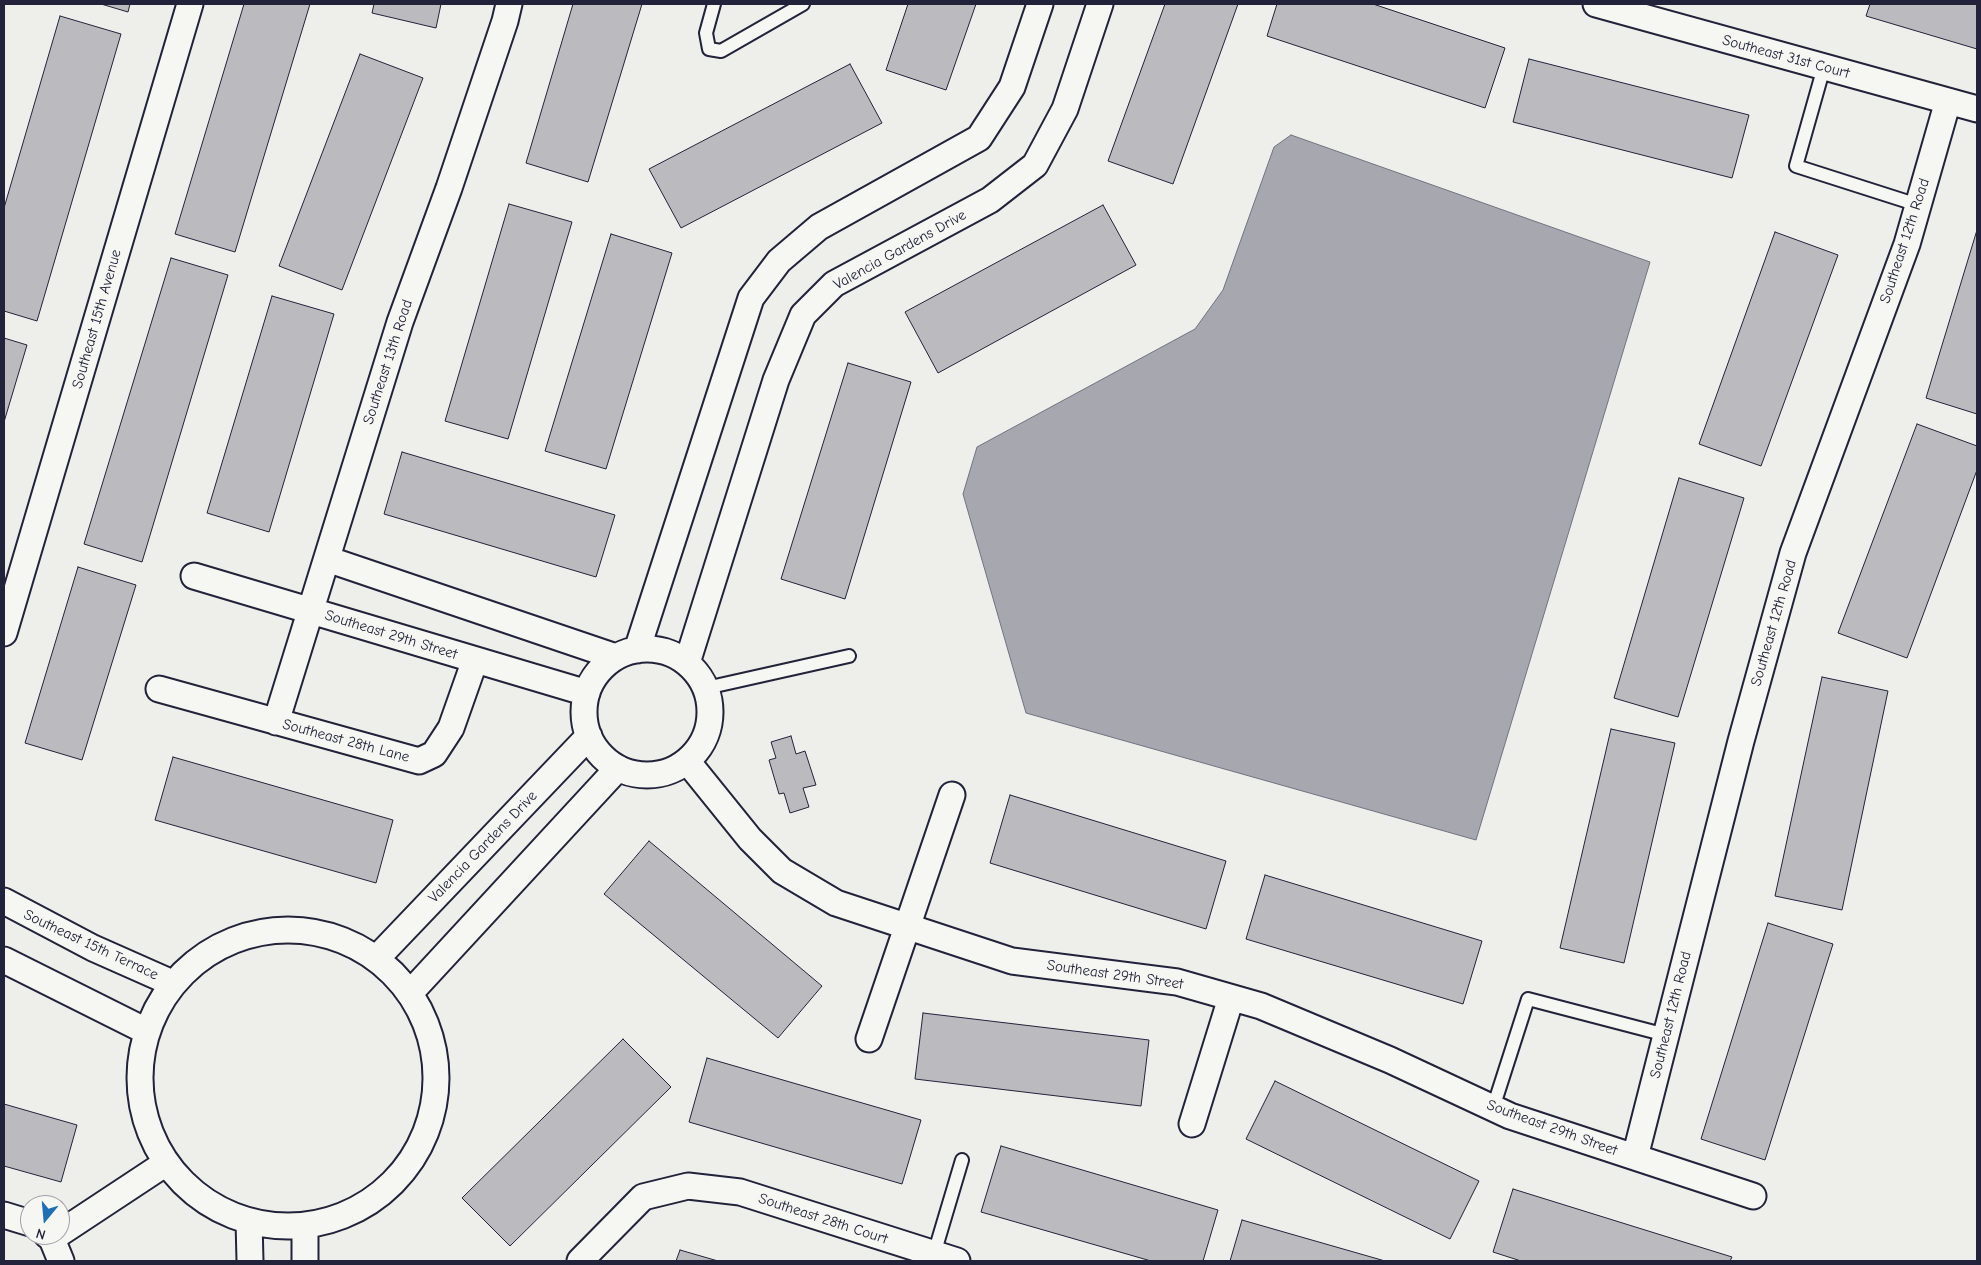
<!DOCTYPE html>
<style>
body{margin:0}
#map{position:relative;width:1981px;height:1265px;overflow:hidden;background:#eeeeeb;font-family:"Comic Neue",sans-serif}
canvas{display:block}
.frame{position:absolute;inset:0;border:5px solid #22223b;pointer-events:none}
.north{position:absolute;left:20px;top:1195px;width:50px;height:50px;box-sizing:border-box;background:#f6f6f2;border:1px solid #a1a1a9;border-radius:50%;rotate:197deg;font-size:14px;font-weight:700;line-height:20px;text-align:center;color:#22223b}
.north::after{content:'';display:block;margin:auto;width:18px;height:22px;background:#1f6fb2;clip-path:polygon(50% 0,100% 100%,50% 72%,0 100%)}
</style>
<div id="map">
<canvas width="1981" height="1265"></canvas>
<div class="frame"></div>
<div class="north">N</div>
</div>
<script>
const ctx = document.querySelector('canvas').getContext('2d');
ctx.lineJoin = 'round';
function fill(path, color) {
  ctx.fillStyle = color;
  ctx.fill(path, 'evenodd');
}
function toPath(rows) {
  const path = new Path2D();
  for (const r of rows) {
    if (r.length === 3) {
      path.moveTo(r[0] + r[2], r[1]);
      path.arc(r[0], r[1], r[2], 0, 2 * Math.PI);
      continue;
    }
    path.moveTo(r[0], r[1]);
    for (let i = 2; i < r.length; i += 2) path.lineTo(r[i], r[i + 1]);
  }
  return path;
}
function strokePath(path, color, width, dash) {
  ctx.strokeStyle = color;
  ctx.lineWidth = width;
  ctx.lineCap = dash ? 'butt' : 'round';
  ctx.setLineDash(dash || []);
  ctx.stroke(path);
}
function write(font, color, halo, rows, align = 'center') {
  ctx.font = font + ' "Comic Neue",sans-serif';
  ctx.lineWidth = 4;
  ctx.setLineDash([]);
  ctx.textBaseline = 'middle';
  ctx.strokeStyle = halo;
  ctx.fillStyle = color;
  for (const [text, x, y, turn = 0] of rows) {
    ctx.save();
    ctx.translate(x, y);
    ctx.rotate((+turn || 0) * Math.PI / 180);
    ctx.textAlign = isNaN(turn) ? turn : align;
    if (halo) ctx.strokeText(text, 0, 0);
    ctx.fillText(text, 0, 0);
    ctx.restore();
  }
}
const water = toPath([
 [1291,135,1650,262,1476,840,1026,713,963,494,977,447,1195,329,1223,290,1274,147,1291,135]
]);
fill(water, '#a7a7af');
strokePath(water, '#727281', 1);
const building = toPath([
 [101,4,130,4,128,12,101,4],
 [244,4,310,4,235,252,175,234,244,4],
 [374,4,441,4,436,28,372,13,374,4],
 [573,4,642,4,588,182,526,163,573,4],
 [908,4,976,4,946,90,886,70,908,4],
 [1165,4,1238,4,1173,184,1108,161,1165,4],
 [1277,4,1373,4,1505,48,1485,108,1267,36,1277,4],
 [1870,4,1977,4,1977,49,1866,16,1870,4],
 [60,16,121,34,37,321,4,311,4,208,60,16],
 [360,54,423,78,342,290,279,266,360,54],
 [1529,59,1749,115,1732,178,1513,122,1529,59],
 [850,64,882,123,681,228,649,169,850,64],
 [509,204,572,222,508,439,445,421,509,204],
 [1103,205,1136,265,938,373,905,312,1103,205],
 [1977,230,1977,414,1926,398,1977,230],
 [1775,232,1838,255,1761,466,1699,444,1775,232],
 [611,234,672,253,606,469,545,451,611,234],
 [171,258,228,275,142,562,84,544,171,258],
 [272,296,334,314,269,532,207,513,272,296],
 [4,338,27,345,4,422,4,338],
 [848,363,911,382,845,599,781,579,848,363],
 [1917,424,1977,446,1977,470,1907,658,1838,633,1917,424],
 [402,452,615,515,596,577,384,514,402,452],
 [1679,478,1744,498,1678,717,1614,698,1679,478],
 [78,567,136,585,82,760,25,743,78,567],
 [1822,677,1888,691,1842,910,1775,896,1822,677],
 [1611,729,1675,743,1624,963,1560,948,1611,729],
 [791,736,796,754,805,751,816,785,803,788,809,807,790,813,784,793,779,794,769,760,776,758,771,742,791,736],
 [173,757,393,820,376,883,155,820,173,757],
 [1010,795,1226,861,1206,929,990,863,1010,795],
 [649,841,822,986,778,1038,604,894,649,841],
 [1265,875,1482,941,1463,1004,1246,939,1265,875],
 [1768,923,1833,944,1765,1160,1701,1139,1768,923],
 [923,1013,1149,1040,1141,1106,915,1079,923,1013],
 [623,1039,671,1087,510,1246,462,1198,623,1039],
 [707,1058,921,1120,902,1184,689,1122,707,1058],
 [1275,1081,1479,1181,1450,1239,1246,1139,1275,1081],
 [4,1104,77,1125,61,1182,4,1166,4,1104],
 [1001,1146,1218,1210,1203,1261,1151,1261,981,1212,1001,1146],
 [1513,1189,1732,1257,1730,1261,1521,1261,1493,1252,1513,1189],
 [1242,1220,1385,1261,1230,1261,1242,1220],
 [680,1250,718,1261,676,1261,680,1250]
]);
fill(building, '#bbbbbf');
strokePath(building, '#22223b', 1);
const service = toPath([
 [714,4,706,33,709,49,721,51,803,4],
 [1824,67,1796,166,1918,205],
 [706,688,849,656],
 [1493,1108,1528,999,1666,1035],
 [934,1254,962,1160]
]);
const minor = toPath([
 [1596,4,1977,109],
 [327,559,616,657],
 [194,576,587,693],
 [4,633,190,4],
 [647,712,63],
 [637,650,751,298,779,261,819,227,979,138,1012,87,1040,4],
 [687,663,776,380,803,315,834,284,990,200,1035,165,1065,109,1100,4],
 [159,689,419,761,434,754,451,728,475,660],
 [276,722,400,322,449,188,505,21,509,4],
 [687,761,750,839,782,871,836,903,1012,961,1177,982,1261,1006,1390,1060,1510,1116,1753,1196],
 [4,901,93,948,172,983],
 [288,1078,148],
 [377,958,589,736],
 [4,960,146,1031],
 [411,992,618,768],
 [869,1039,952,795],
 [1192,1124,1231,998],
 [1635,1157,1741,741,1793,553,1907,244,1948,101],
 [4,1215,30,1223],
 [249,1221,250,1261],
 [60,1233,166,1163],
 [47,1235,52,1239,61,1261],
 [305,1261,305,1226],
 [580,1261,643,1197,688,1186,740,1192,957,1261]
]);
strokePath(service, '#22223b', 16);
strokePath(minor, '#22223b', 29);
strokePath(service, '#f6f6f2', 12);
strokePath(minor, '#f6f6f2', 25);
write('15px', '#22223b', '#f6f6f2', [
 ["Southeast 31st Court",1786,57,15],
 ["Southeast 12th Road",1905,241,-72],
 ["Valencia Gardens Drive",900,250,-29],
 ["Southeast 15th Avenue",97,319,-74],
 ["Southeast 13th Road",388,362,-72],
 ["Southeast 12th Road",1774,623,-74],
 ["Southeast 29th Street",391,635,17],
 ["Southeast 28th Lane",346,741,15],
 ["Valencia Gardens Drive",483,847,-46],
 ["Southeast 15th Terrace",91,945,25],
 ["Southeast 29th Street",1115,975,8],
 ["Southeast 12th Road",1671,1015,-76],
 ["Southeast 29th Street",1552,1128,20],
 ["Southeast 28th Court",823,1219,18]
]);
</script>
